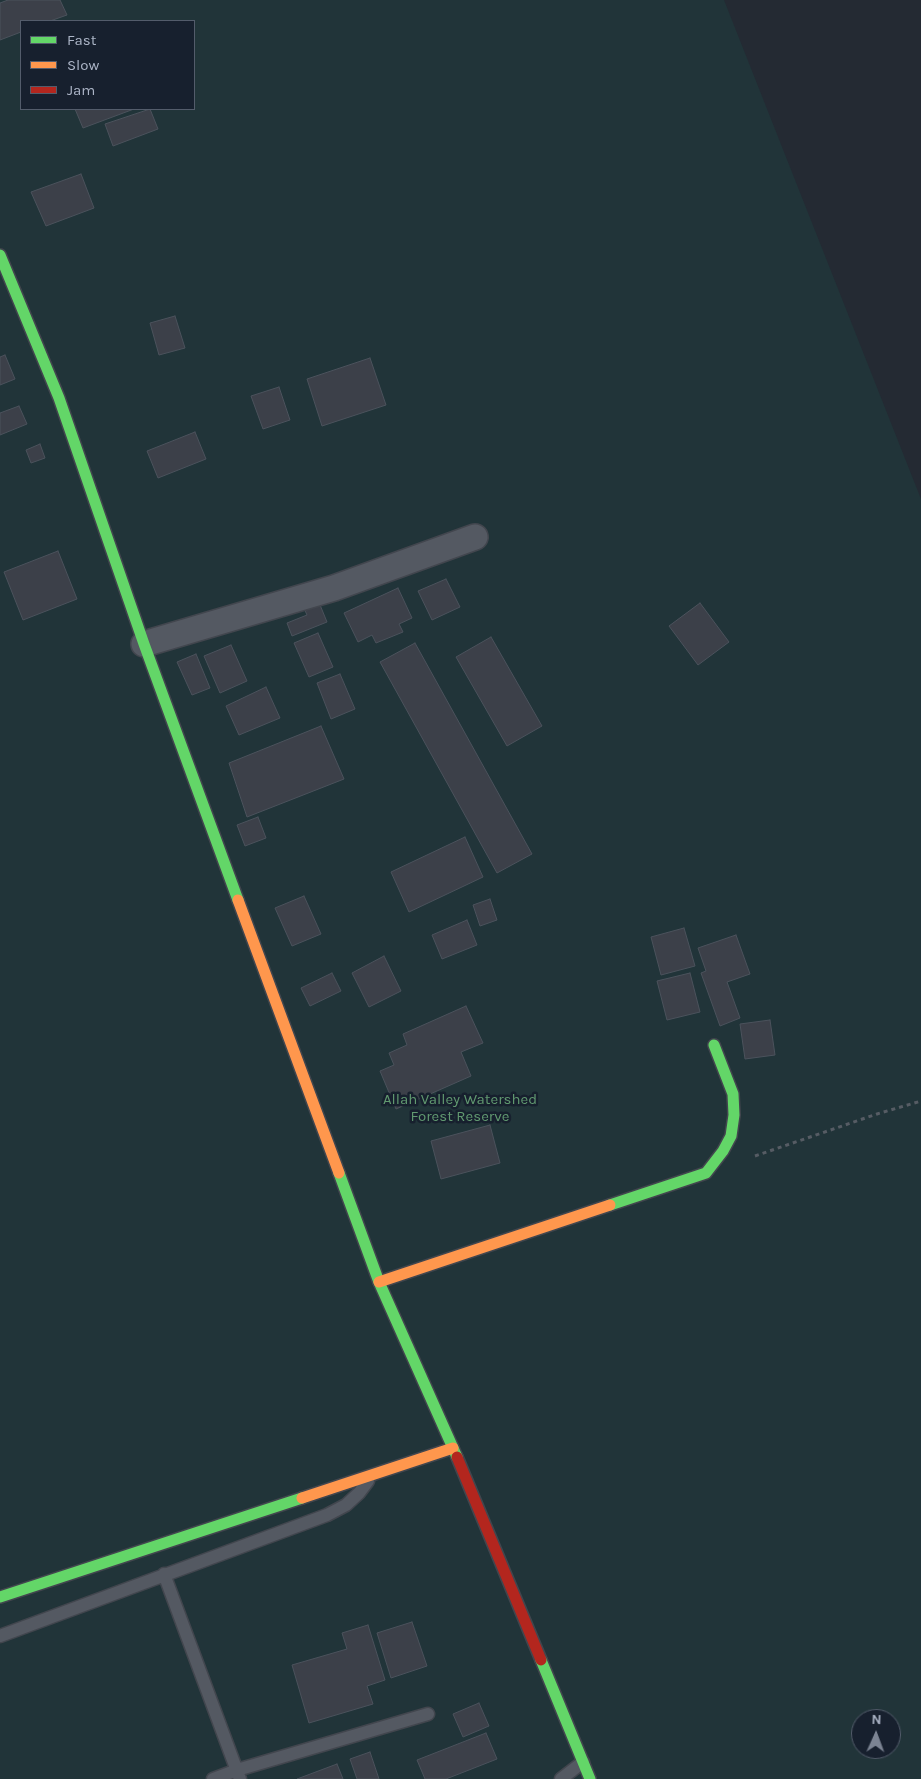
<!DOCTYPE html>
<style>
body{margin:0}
#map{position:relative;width:921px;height:1779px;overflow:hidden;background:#242a33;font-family:Karla,sans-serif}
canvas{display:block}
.legend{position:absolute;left:20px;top:20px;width:175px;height:90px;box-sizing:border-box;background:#17202e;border:1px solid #535c6b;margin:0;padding:6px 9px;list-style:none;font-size:15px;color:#acb5c7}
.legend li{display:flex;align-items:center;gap:10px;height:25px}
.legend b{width:25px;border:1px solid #535c6b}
.north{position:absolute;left:851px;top:1709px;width:50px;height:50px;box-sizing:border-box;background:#17202e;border:1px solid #535c6b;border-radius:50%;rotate:2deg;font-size:14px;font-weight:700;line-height:20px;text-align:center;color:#acb5c7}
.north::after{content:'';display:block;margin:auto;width:18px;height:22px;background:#7c8493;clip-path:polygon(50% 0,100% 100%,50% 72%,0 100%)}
</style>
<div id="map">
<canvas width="921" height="1779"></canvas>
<ul class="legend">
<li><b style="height:6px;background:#63d668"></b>Fast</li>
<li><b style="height:6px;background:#ff974d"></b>Slow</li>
<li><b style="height:6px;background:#b3261e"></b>Jam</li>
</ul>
<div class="north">N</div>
</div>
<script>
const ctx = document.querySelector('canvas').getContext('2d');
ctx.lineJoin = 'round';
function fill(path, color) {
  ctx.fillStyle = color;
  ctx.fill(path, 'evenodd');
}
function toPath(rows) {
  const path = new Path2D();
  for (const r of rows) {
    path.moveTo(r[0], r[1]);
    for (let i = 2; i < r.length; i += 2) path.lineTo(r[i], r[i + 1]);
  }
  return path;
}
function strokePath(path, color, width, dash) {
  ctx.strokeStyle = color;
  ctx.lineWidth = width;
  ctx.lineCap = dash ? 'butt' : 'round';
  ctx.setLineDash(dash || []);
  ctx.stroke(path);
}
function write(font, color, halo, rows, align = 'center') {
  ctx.font = font + ' Karla,sans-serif';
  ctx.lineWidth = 5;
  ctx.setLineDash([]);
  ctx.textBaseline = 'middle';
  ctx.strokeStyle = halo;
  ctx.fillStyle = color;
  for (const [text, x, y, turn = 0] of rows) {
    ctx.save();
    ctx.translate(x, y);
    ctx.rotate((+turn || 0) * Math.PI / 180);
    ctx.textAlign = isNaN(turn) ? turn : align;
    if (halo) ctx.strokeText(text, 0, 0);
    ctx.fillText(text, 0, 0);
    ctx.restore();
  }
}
fill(toPath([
 [0,0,724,0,921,499,921,1779,0,1779],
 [21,21,194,21,194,109,21,109],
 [861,1719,891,1719,891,1749,861,1749]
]), '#213439');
const building = toPath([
 [8,0,60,0,67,15,50,21,21,21,21,32,0,40,0,3,8,0],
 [75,109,134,109,83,128,75,109],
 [150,109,158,129,113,146,105,124,150,109],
 [81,174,94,208,46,226,31,192,81,174],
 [175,316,185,348,159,355,150,323,175,316],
 [5,355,15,379,0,385,0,357,5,355],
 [370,358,386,405,322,426,307,379,370,358],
 [279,387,290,420,263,429,251,396,279,387],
 [19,406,27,424,0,435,0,413,19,406],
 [195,432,206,459,158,478,147,451,195,432],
 [40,444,45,458,31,463,26,450,40,444],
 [58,551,77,599,23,620,4,572,58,551],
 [446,579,460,607,432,620,418,591,446,579],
 [398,588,412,618,399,624,403,632,376,643,372,635,358,642,344,613,398,588],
 [318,600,327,622,292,636,287,623,307,615,303,606,318,600],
 [700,603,729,642,698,665,669,626,700,603],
 [318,633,333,667,309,677,294,643,318,633],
 [491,637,542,726,507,746,456,657,491,637],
 [415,643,532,854,497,873,380,662,415,643],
 [231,645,247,681,220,693,204,656,231,645],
 [196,654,210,688,192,695,177,662,196,654],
 [340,674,355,709,331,719,317,683,340,674],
 [266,687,280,718,239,735,226,706,266,687],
 [321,726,344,779,247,817,229,763,321,726],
 [258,817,266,838,245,846,237,825,258,817],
 [465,837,483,877,409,912,391,872,465,837],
 [304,896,321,934,292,946,275,908,304,896],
 [490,899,497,920,480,926,473,905,490,899],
 [467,920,477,945,442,959,432,935,467,920],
 [684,928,695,966,661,975,651,937,684,928],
 [736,935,750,974,727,982,740,1018,720,1026,701,973,706,971,698,948,736,935],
 [384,956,401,991,369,1007,352,973,384,956],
 [332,973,341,991,310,1006,301,988,332,973],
 [690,973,700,1012,667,1020,657,981,690,973],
 [466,1006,483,1043,461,1052,471,1076,396,1109,380,1071,394,1065,389,1053,407,1045,403,1034,466,1006],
 [770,1020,775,1055,745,1059,740,1024,770,1020],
 [490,1125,500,1163,441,1179,431,1141,490,1125],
 [412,1622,427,1666,391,1678,377,1633,412,1622],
 [368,1625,385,1680,367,1686,373,1704,309,1723,292,1665,347,1649,342,1633,368,1625],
 [479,1703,489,1726,463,1737,453,1714,479,1703],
 [486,1733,497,1759,446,1779,425,1779,417,1760,486,1733],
 [370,1752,379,1779,357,1779,350,1759,370,1752],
 [337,1764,343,1779,297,1779,337,1764]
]);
fill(building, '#3c4049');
strokePath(building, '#4b525c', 1);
const lane = toPath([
 [164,1574,240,1779],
 [0,1636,327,1515,346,1505,359,1493,368,1481],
 [213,1779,237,1770,428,1714],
 [561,1779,583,1762]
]);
const street = toPath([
 [144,644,334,588,475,537]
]);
const fast = toPath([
 [0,255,59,398,144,644,238,900],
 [339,1173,379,1282,457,1457],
 [610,1205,706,1173,723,1151,731,1136,734,1115,733,1094,714,1045],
 [0,1597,302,1498],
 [541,1660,590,1779]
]);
const slow = toPath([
 [238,900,339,1173],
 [379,1282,610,1205],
 [302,1498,453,1448]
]);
const jam = toPath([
 [457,1457,541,1660]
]);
strokePath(lane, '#42464e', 15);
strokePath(street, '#42464e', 28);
strokePath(fast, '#42464e', 14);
strokePath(slow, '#42464e', 14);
strokePath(jam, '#42464e', 14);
strokePath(toPath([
 [755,1156,877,1114,921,1101]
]), '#565c64', 3, [4, 4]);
strokePath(lane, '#545962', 12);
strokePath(street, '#545962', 25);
strokePath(fast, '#63d668', 11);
strokePath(slow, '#ff974d', 11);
strokePath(jam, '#b3261e', 11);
write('15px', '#619970', '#17202e', [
 ["Allah Valley Watershed",460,1100],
 ["Forest Reserve",460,1117]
]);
</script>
